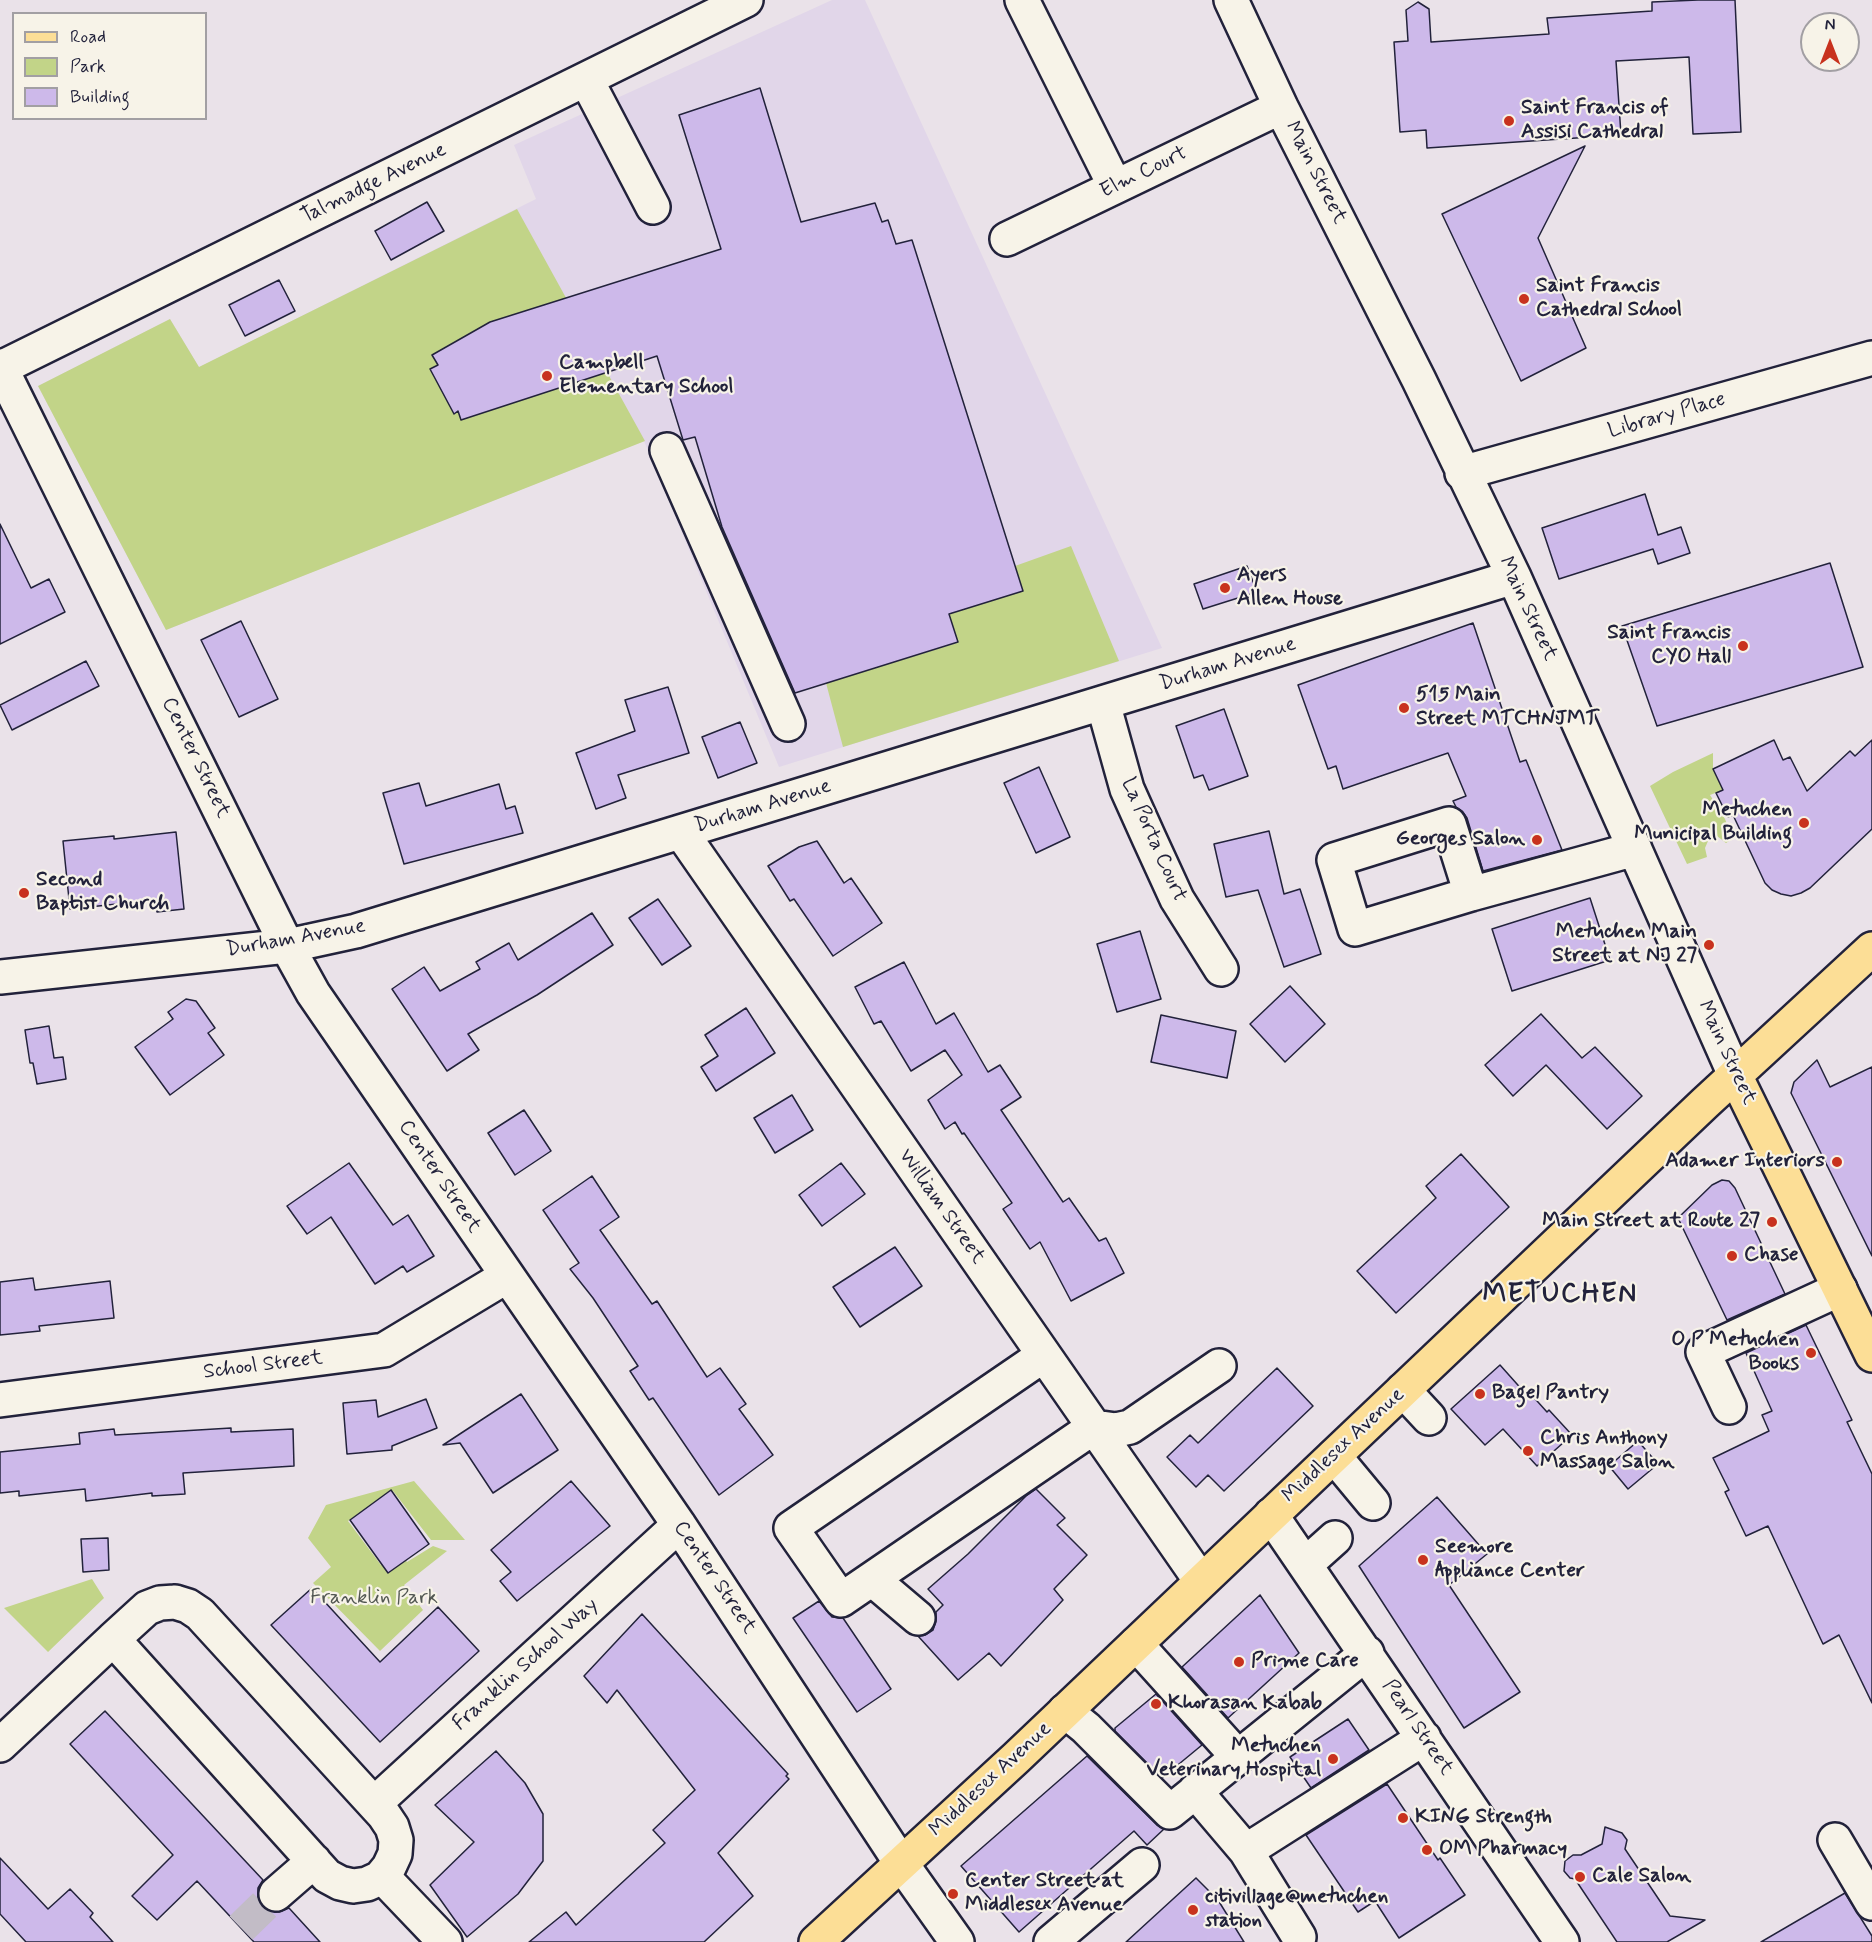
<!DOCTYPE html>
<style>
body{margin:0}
#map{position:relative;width:1872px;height:1942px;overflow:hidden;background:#eae2e9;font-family:Mynerve,sans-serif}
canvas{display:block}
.legend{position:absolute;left:12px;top:12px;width:195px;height:108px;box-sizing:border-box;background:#f7f3e8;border:2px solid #a29fa3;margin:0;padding:8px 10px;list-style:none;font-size:18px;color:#22223b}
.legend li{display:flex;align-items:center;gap:12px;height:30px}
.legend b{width:30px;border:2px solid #a29fa3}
.north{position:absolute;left:1800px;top:12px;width:60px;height:60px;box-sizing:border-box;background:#f7f3e8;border:2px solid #a29fa3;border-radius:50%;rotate:0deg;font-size:16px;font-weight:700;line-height:24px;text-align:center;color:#22223b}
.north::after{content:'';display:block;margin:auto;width:21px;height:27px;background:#c8321e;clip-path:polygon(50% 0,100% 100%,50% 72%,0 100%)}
</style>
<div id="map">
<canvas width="1872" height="1942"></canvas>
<ul class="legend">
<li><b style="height:8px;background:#fcde96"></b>Road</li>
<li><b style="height:16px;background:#c2d488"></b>Park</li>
<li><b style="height:16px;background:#cdb9ea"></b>Building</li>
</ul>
<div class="north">N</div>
</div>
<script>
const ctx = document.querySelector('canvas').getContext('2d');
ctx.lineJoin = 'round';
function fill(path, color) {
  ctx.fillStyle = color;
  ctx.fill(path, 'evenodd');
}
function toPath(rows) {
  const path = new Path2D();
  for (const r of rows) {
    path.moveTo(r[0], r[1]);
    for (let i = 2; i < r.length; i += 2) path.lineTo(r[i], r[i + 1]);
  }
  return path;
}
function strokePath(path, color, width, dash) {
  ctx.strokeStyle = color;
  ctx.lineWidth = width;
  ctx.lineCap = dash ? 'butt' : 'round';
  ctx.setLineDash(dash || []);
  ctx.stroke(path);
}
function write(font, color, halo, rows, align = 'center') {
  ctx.font = font + ' Mynerve,sans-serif';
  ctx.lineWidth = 4.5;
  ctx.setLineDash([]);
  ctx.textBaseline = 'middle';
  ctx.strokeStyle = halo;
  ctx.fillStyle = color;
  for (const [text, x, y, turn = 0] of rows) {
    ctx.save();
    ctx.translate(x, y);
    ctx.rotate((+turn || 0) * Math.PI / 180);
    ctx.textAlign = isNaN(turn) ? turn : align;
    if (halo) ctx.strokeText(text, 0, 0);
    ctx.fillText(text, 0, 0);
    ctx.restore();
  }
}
fill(toPath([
 [832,0,865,0,1162,648,779,767,644,441,166,630,38,386,170,319,199,367,536,199,514,145]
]), '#e1d6e9');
fill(toPath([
 [517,209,645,441,166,630,38,386,170,319,199,367],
 [1071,546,1119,661,843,747,826,683,957,643,949,614,1023,591,1015,566],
 [1713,753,1713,769,1723,790,1710,795,1725,819,1730,832,1735,837,1726,843,1717,836,1708,841,1705,848,1707,857,1687,864,1650,786,1673,772],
 [414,1481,465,1540,431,1540,393,1491,348,1521,381,1565,401,1553,407,1562,433,1546,447,1551,404,1585,423,1610,380,1651,313,1583,331,1567,308,1538,326,1505],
 [92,1579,104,1598,48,1652,4,1608]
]), '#c2d488');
const building = toPath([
 [1698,0,1735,0,1741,132,1693,134,1689,57,1616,61,1621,135,1427,148,1426,130,1400,132,1394,42,1408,41,1406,10,1418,2,1429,9,1431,42,1549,34,1547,18,1652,11,1652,2,1698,0],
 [760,88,801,222,875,203,882,222,888,220,896,244,912,240,1023,591,949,614,958,642,795,693,722,527,695,437,683,440,657,356,461,420,458,411,454,414,430,369,438,365,432,355,490,322,721,249,679,115,760,88],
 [1585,146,1538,238,1586,348,1521,381,1442,214,1585,146],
 [427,202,444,231,391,260,375,231,427,202],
 [279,280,295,311,245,336,229,305,279,280],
 [1645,494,1658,535,1681,527,1690,553,1658,564,1653,549,1559,579,1542,528,1645,494],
 [0,524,31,588,49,579,65,612,0,644,0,524],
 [1830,563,1863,667,1657,726,1622,626,1830,563],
 [1247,566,1257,592,1203,609,1194,584,1247,566],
 [241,621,278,699,239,717,201,640,241,621],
 [1473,623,1520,762,1526,760,1562,850,1483,871,1467,818,1462,811,1456,807,1453,801,1466,796,1448,753,1343,789,1336,766,1328,769,1298,685,1473,623],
 [86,661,99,686,12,730,0,705,86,661],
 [668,687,689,753,618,775,626,798,596,809,576,753,635,731,625,700,668,687],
 [1224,709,1248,776,1209,790,1203,775,1194,778,1176,726,1224,709],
 [740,722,757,763,718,778,702,737,740,722],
 [1774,740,1783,760,1790,757,1807,791,1850,751,1855,756,1872,740,1872,829,1810,888,1801,893,1791,896,1781,894,1772,890,1765,883,1733,815,1728,817,1716,793,1723,790,1713,769,1774,740],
 [1039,767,1070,837,1036,853,1004,783,1039,767],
 [419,783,426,806,499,784,506,809,515,806,523,833,404,864,383,793,419,783],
 [1269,831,1284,894,1300,889,1321,954,1284,967,1258,890,1226,897,1214,844,1269,831],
 [176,832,184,909,157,912,155,900,70,909,63,841,114,836,114,839,176,832],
 [817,841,844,883,851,878,882,923,833,956,794,899,790,901,768,866,799,847,817,841],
 [1590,898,1610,960,1512,991,1492,929,1590,898],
 [658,899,691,946,662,965,629,918,658,899],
 [592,913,613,945,537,995,468,1034,479,1050,447,1071,392,989,424,967,440,991,480,969,476,962,509,943,518,960,592,913],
 [1140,931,1161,999,1117,1012,1097,944,1140,931],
 [904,962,936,1024,954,1013,988,1072,1000,1065,1021,1097,1001,1110,1063,1202,1069,1198,1099,1241,1106,1238,1124,1273,1071,1301,1040,1242,1030,1249,1003,1209,1012,1203,964,1133,962,1134,955,1122,945,1129,928,1100,962,1075,945,1050,911,1071,881,1021,874,1024,855,987,904,962],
 [1290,986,1325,1024,1285,1062,1250,1024,1290,986],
 [186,999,196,1001,215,1028,208,1033,224,1055,170,1095,135,1047,173,1019,168,1012,186,999],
 [746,1008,775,1053,716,1091,701,1067,718,1056,705,1035,746,1008],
 [1541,1014,1582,1058,1595,1047,1642,1096,1607,1129,1546,1065,1513,1096,1485,1065,1541,1014],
 [1161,1015,1236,1031,1227,1078,1151,1062,1161,1015],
 [49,1026,54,1058,63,1057,66,1079,37,1084,33,1063,30,1063,25,1030,49,1026],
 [1817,1060,1830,1087,1872,1067,1872,1256,1791,1093,1794,1082,1817,1060],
 [792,1095,813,1130,775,1153,754,1118,792,1095],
 [524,1110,551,1151,515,1175,488,1133,524,1110],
 [1461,1154,1509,1207,1396,1313,1357,1271,1436,1198,1426,1186,1461,1154],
 [349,1163,393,1225,408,1215,434,1256,407,1272,403,1266,375,1284,331,1217,307,1234,287,1206,349,1163],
 [841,1163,865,1194,822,1226,799,1195,841,1163],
 [592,1176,619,1217,600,1230,652,1304,657,1301,707,1377,720,1368,746,1404,739,1409,773,1455,719,1495,653,1398,649,1400,630,1371,638,1366,593,1298,570,1269,579,1263,543,1210,592,1176],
 [1722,1180,1729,1181,1735,1188,1785,1294,1727,1320,1678,1218,1712,1185,1722,1180],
 [895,1247,922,1286,860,1327,833,1287,895,1247],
 [33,1278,35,1290,110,1281,114,1318,39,1326,40,1331,0,1335,0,1282,33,1278],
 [1806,1325,1852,1420,1847,1422,1872,1474,1872,1703,1839,1635,1823,1644,1768,1526,1746,1536,1725,1492,1729,1490,1713,1458,1769,1431,1762,1415,1772,1411,1746,1353,1806,1325],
 [1500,1365,1525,1393,1528,1391,1547,1412,1549,1410,1572,1435,1537,1466,1503,1429,1485,1445,1451,1409,1500,1365],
 [1277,1368,1313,1406,1224,1491,1208,1475,1196,1487,1167,1457,1190,1435,1198,1443,1277,1368],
 [521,1394,558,1450,493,1493,460,1443,443,1445,521,1394],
 [426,1399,437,1428,392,1446,392,1450,347,1454,343,1403,376,1400,378,1417,426,1399],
 [231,1428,231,1432,293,1429,294,1466,183,1473,185,1494,152,1496,152,1493,86,1501,85,1489,19,1496,19,1491,0,1493,0,1452,80,1444,79,1433,114,1429,115,1435,231,1428],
 [1638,1441,1658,1464,1628,1489,1609,1466,1638,1441],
 [571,1481,610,1526,517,1601,500,1581,511,1572,491,1550,571,1481],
 [1036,1489,1065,1518,1057,1525,1087,1555,1054,1589,1063,1600,1001,1666,989,1653,958,1680,918,1636,925,1635,933,1630,936,1621,936,1612,943,1605,928,1589,968,1554,1026,1496,1036,1489],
 [391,1490,429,1544,388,1573,350,1520,391,1490],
 [1437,1497,1487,1554,1449,1585,1520,1692,1464,1728,1359,1566,1437,1497],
 [108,1538,109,1570,83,1572,81,1539,108,1538],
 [312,1588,380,1662,438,1607,479,1651,380,1742,271,1625,312,1588],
 [1260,1595,1299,1653,1228,1718,1182,1667,1260,1595],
 [819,1601,832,1617,843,1618,891,1689,857,1712,793,1618,819,1601],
 [642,1614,788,1774,786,1776,789,1779,718,1853,753,1896,704,1942,529,1942,566,1912,576,1925,665,1843,653,1830,695,1790,617,1690,607,1703,584,1676,642,1614],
 [1156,1694,1202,1745,1162,1778,1115,1731,1115,1728,1156,1694],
 [105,1711,263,1880,258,1888,258,1897,262,1907,269,1911,279,1912,289,1908,320,1942,254,1942,197,1881,157,1920,132,1896,173,1855,70,1744,105,1711],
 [1348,1719,1369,1750,1311,1788,1290,1757,1348,1719],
 [496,1751,525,1783,543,1814,543,1861,518,1894,467,1937,430,1885,474,1842,435,1805,496,1751],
 [1087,1756,1157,1825,1164,1829,1147,1845,1134,1831,1019,1932,961,1866,1087,1756],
 [1387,1784,1438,1860,1440,1858,1465,1895,1399,1938,1375,1901,1358,1912,1306,1835,1387,1784],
 [1605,1827,1622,1833,1627,1840,1625,1849,1670,1916,1705,1920,1667,1942,1617,1942,1575,1879,1570,1878,1564,1871,1565,1861,1573,1855,1581,1855,1602,1844,1605,1827],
 [0,1858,48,1909,70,1889,93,1913,90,1917,113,1942,26,1942,0,1914,0,1858],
 [1196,1878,1218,1900,1244,1942,1126,1942,1196,1878],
 [1845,1893,1872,1936,1872,1942,1761,1942,1845,1893]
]);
fill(building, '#cdb9ea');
strokePath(building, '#22223b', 1.5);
strokePath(toPath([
 [241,1928,276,1894]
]), '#c2bcc6', 33, [33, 16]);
const minor = toPath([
 [1022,0,1115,186],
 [1231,0,1281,107,1419,380,1514,577,1735,1075],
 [586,79,653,207],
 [1007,239,1281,107],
 [0,366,287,946,313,993,679,1525,901,1863,957,1942],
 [1,368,746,0],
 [667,450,788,724],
 [1462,473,1872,358],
 [1103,703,1127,789,1149,838,1177,899,1221,969],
 [681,832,1201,1581],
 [1471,894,1449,824,1334,860,1355,929,1471,894,1635,849],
 [0,977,287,946,356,931,1514,577],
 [1044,1355,791,1528,841,1600,1094,1427,1116,1430,1130,1427,1219,1366],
 [1403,1390,1429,1418],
 [0,1400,384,1350,507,1276],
 [1729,1407,1703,1352,1840,1289],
 [1334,1456,1373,1503],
 [1271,1515,1562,1942],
 [1306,1564,1335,1538],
 [872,1579,918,1618],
 [175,1602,188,1606,200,1614,384,1815,392,1827,396,1840,395,1854,389,1867,380,1878,367,1884,353,1886,340,1883,327,1876,113,1639,147,1608,160,1603,175,1602],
 [1136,1644,1238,1757],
 [1065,1711,1086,1728,1170,1812,1367,1653],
 [0,1745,113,1639],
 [1195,1791,1246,1851,1299,1937],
 [374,1804,679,1525],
 [1835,1840,1872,1903],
 [1246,1851,1424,1738],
 [382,1876,445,1942],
 [276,1894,314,1861],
 [1051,1942,1142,1865]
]);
const major = toPath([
 [1735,1075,1872,1355],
 [816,1942,1016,1758,1705,1103,1872,949]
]);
strokePath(minor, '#22223b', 38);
strokePath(major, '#22223b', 38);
strokePath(minor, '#f7f3e8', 33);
strokePath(major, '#fcde96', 33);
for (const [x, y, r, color] of [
 [1509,121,6,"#c8321e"],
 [1524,299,6,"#c8321e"],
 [547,376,6,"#c8321e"],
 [1225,588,6,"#c8321e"],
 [1743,646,6,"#c8321e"],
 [1404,708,6,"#c8321e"],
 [1804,823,6,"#c8321e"],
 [1537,840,6,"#c8321e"],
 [24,893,6,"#c8321e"],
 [1709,945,6,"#c8321e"],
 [1837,1162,6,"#c8321e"],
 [1772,1222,6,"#c8321e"],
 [1732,1256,6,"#c8321e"],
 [1811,1353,6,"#c8321e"],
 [1480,1394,6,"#c8321e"],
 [1528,1451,6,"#c8321e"],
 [1423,1560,6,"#c8321e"],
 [1239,1662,6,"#c8321e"],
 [1156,1704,6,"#c8321e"],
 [1333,1759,6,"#c8321e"],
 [1403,1818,6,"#c8321e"],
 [1427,1850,6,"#c8321e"],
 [1580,1877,6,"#c8321e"],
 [953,1894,6,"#c8321e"],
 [1193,1910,6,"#c8321e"]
]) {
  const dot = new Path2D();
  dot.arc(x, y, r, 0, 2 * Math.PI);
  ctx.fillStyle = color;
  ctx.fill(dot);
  strokePath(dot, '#f7f3e8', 2);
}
write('bold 21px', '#22223b', '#f7f3e8', [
 ["Saint Francis of",1521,109],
 ["Assisi Cathedral",1521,133],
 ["Saint Francis",1536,287],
 ["Cathedral School",1536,311],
 ["Campbell",559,364],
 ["Elementary School",559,388],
 ["Ayers",1237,576],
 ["Allen House",1237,600],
 ["Saint Francis",1731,634,"right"],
 ["CYO Hall",1731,658,"right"],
 ["515 Main",1416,696],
 ["Street MTCHNJMT",1416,720],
 ["Metuchen",1792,811,"right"],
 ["Municipal Building",1792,835,"right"],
 ["Georges Salon",1525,840,"right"],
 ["Second",36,881],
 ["Baptist Church",36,905],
 ["Metuchen Main",1697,933,"right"],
 ["Street at NJ 27",1697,957,"right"],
 ["Adamer Interiors",1825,1162,"right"],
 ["Main Street at Route 27",1760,1222,"right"],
 ["Chase",1744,1256],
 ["O P Metuchen",1799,1341,"right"],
 ["Books",1799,1365,"right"],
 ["Bagel Pantry",1492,1394],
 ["Chris Anthony",1540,1439],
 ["Massage Salon",1540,1463],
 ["Seemore",1435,1548],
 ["Appliance Center",1435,1572],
 ["Prime Care",1251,1662],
 ["Khorasan Kabab",1168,1704],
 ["Metuchen",1321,1747,"right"],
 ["Veterinary Hospital",1321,1771,"right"],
 ["KING Strength",1415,1818],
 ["OM Pharmacy",1439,1850],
 ["Cale Salon",1592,1877],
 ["Center Street at",965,1882],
 ["Middlesex Avenue",965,1906],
 ["citivillage@metuchen",1205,1898],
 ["station",1205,1922]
], 'left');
write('21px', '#22223b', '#f7f3e8', [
 ["Elm Court",1144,173,-26],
 ["Main Street",1315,173,63],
 ["Talmadge Avenue",374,184,-26],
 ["Library Place",1667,416,-16],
 ["Main Street",1527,609,65],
 ["Durham Avenue",1228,665,-17],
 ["Center Street",195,758,64],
 ["Durham Avenue",763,807,-17],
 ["La Porta Court",1153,840,66],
 ["Durham Avenue",296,939,-10],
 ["Main Street",1726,1053,65],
 ["Center Street",439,1177,56],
 ["William Street",941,1207,55],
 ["School Street",263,1366,-7],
 ["Middlesex Avenue",1344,1446,-43],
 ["Center Street",714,1578,56],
 ["Franklin School Way",526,1665,-42],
 ["Pearl Street",1417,1728,56],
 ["Middlesex Avenue",991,1780,-43]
]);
write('21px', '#525752', '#f7f3e8', [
 ["Franklin Park",374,1599]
]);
ctx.letterSpacing = '1.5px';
write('bold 27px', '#22223b', '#f7f3e8', [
 ["METUCHEN",1560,1295]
]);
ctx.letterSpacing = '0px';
</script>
